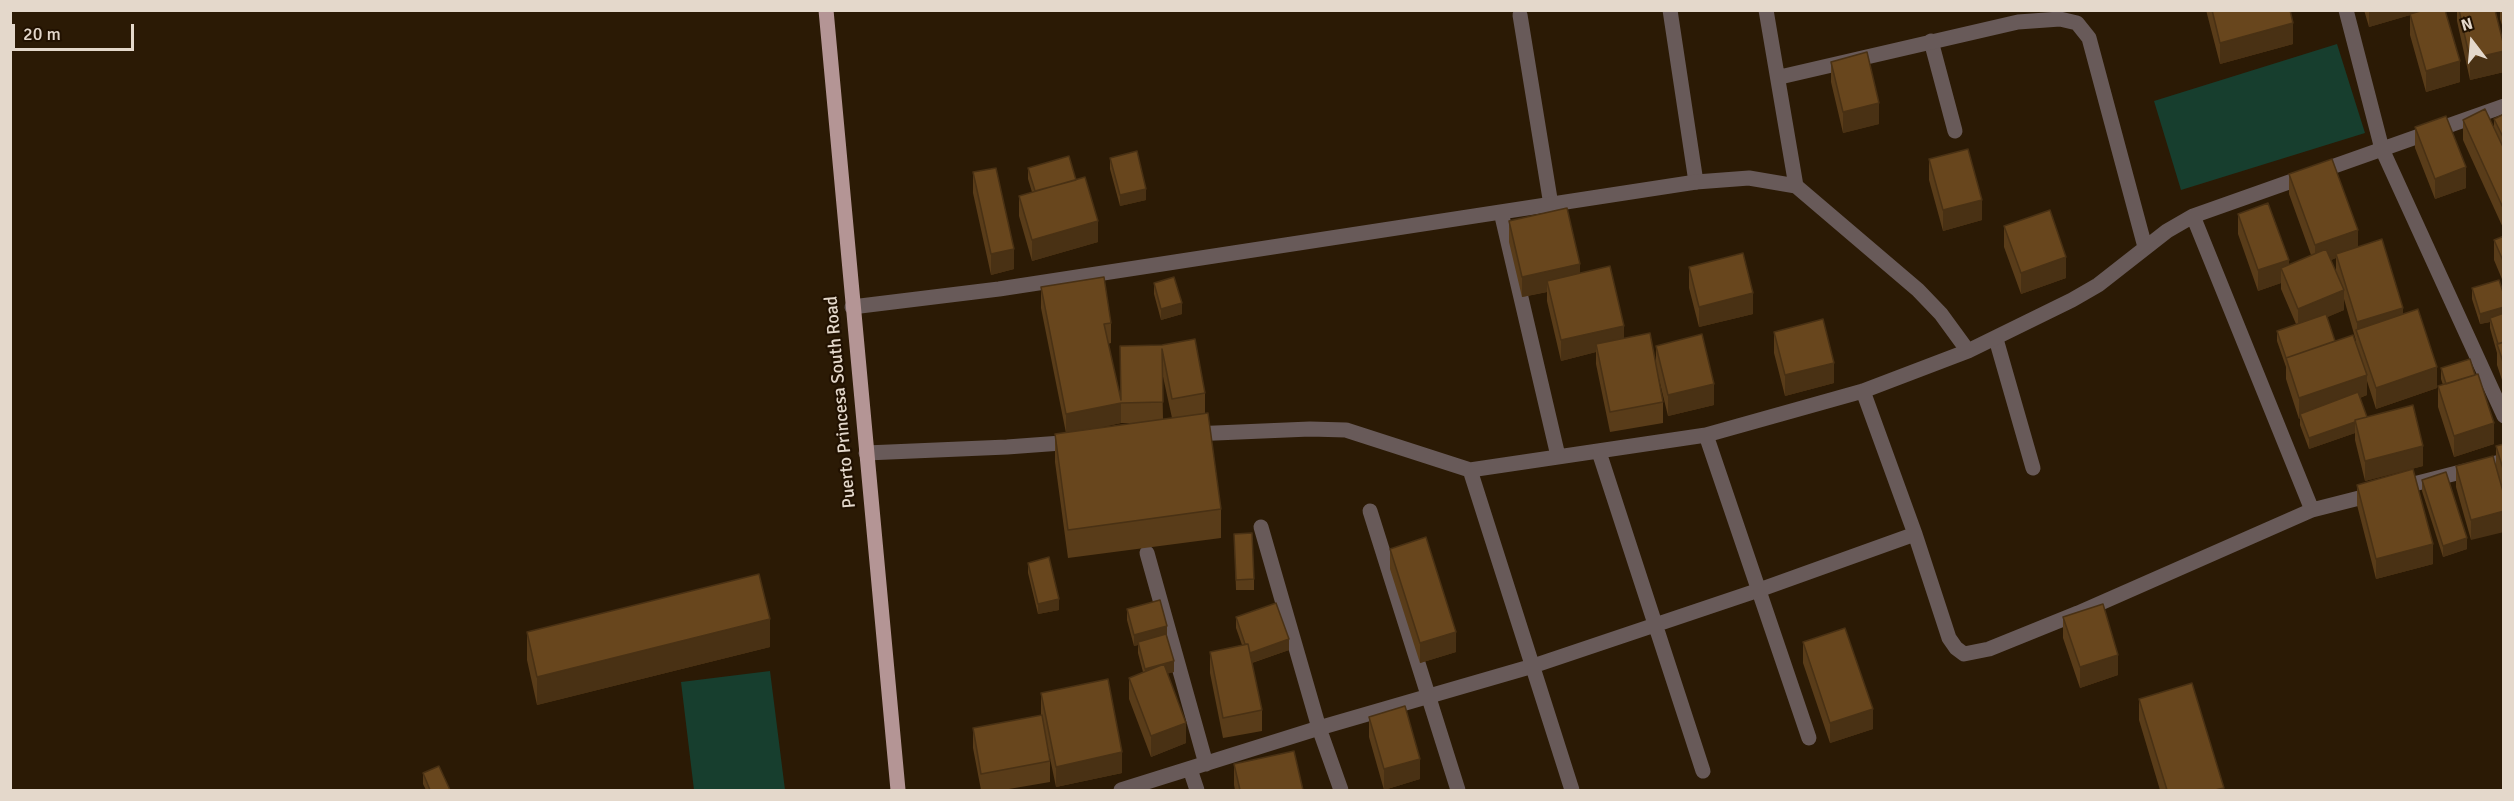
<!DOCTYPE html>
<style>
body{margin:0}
#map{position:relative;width:2514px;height:801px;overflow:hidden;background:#2b1a05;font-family:Signika,sans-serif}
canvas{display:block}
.frame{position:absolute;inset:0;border:12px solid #e4d8cb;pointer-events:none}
.north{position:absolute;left:2442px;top:12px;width:60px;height:60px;-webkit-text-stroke:4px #211100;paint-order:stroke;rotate:344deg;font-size:16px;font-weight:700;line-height:24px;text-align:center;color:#e4d8cb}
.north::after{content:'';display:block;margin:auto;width:21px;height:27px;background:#e4d8cb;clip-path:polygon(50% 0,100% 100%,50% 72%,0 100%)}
.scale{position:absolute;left:12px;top:24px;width:122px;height:27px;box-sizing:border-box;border:3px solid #e4d8cb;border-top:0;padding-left:8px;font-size:18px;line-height:21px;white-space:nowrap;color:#e4d8cb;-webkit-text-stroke:4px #211100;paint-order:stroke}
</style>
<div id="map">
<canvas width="2514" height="801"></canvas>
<div class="frame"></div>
<div class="north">N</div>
<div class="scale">20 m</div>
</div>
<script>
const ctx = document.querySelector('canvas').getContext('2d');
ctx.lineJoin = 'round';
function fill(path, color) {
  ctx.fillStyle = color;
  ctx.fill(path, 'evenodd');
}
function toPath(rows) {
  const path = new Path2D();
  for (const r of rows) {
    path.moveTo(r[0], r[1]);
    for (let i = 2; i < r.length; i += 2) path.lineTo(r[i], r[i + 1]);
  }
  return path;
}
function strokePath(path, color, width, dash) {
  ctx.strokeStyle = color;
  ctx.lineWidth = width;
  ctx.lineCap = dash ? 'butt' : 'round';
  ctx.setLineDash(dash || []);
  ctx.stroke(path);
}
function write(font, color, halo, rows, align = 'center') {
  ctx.font = font + ' Signika,sans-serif';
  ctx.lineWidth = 4.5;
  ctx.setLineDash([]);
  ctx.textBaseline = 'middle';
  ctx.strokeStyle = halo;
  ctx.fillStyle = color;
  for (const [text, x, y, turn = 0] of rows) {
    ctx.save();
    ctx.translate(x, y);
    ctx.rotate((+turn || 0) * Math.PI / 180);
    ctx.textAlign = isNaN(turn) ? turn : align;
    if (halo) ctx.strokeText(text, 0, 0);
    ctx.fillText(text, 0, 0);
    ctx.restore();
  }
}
fill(toPath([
 [2337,44,2365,133,2181,190,2154,101],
 [770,671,785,790,694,790,681,682]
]), '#173e2e');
strokePath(toPath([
 [1670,10,1696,182],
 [1520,15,1551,205],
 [1931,41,1955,131],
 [1996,339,2033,468]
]), '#685a59', 15);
strokePath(toPath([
 [1766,10,1796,186],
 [2346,10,2382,149,2504,416],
 [1780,77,2018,22,2060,19,2077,23,2089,38,2145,247],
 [1501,212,1558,456],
 [2193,216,2312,510],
 [852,307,999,289,1696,182,1749,178,1796,186,1918,290,1941,314,1968,351],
 [1863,391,1915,534,1949,638,1956,648,1964,654,1989,649,2078,613,2312,510,2375,494],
 [1192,434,1310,429,1346,430,1470,470,1706,435,1863,391,1968,351,2072,300,2098,285,2167,231,2193,216,2504,106],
 [1706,435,1809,738],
 [1599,452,1703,771],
 [866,453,1007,447,1075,442],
 [1470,470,1572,790],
 [2398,488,2504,461],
 [1370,511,1458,790],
 [1261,527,1319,728,1341,790],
 [1147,553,1206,764],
 [1190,769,1197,790],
 [1121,790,1319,728,1533,666,1759,590,1915,534]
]), '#685a59', 15);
strokePath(toPath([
 [826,10,898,790]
]), '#b49595', 15);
fill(toPath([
 [2206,10,2290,10,2293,44,2220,64],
 [2364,10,2445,10,2460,82,2426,92,2410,35,2410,15,2369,27],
 [2457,10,2459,10,2504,46,2504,72,2470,80,2457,21],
 [2500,10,2504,10,2504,31,2500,19],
 [1831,62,1879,124,1843,133,1831,82],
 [2504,114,2504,230,2463,140,2463,120,2494,128,2494,119],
 [2415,127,2466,188,2435,199,2415,148],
 [1110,158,1146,200,1120,206,1110,169],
 [1929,159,1982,220,1943,231,1929,180],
 [1028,168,1076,180,1098,242,1032,261,1019,216,1019,196,1032,192,1028,179],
 [973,172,1014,269,991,275,973,193],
 [2289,174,2358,247,2403,314,2437,388,2376,409,2367,381,2367,395,2360,398,2367,417,2423,466,2365,481,2355,440,2355,433,2309,449,2300,425,2300,418,2299,419,2286,379,2286,367,2277,341,2277,331,2296,324,2281,289,2281,283,2258,291,2238,234,2238,214,2289,265,2311,255,2289,194],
 [2336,258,2336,272,2331,260],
 [2344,299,2356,341,2356,345,2335,341,2327,317,2344,310],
 [1509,221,1580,273,1624,339,1656,363,1656,346,1714,405,1668,416,1658,375,1663,402,1663,423,1610,432,1596,364,1596,352,1561,361,1547,301,1547,292,1522,297,1509,242],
 [2004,226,2066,278,2021,294,2004,247],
 [2504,236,2504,284,2494,260,2494,240],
 [1689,267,1753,314,1699,327,1689,288],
 [1154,283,1182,314,1161,320,1154,294],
 [1041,287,1111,323,1111,343,1108,344,1121,398,1162,345,1205,393,1205,414,1221,509,1221,538,1068,558,1055,462,1055,434,1066,433,1041,308],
 [1162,372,1172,418,1163,419],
 [1121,423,1137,423,1097,428],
 [2472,288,2504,295,2504,386,2497,365,2497,353,2490,328,2490,322,2480,324,2472,299],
 [1774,332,1834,383,1785,396,1774,353],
 [2441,368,2494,444,2454,457,2438,407,2438,386,2443,385,2441,379],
 [2504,444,2504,492,2497,473,2471,540,2456,487,2456,466,2496,466,2496,446],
 [2422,480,2467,549,2443,557,2422,491],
 [2357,485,2433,564,2376,579,2357,505],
 [1234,534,1254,579,1254,590,1236,590],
 [1390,549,1456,652,1420,663,1390,569],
 [1028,563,1059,610,1038,614,1028,573],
 [1127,609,1167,636,1174,672,1168,673,1186,743,1151,757,1129,699,1129,678,1143,672,1138,653,1138,645,1134,646,1127,620],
 [1236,617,1289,650,1252,663,1262,710,1262,731,1223,738,1210,673,1210,652,1242,645,1236,628],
 [2063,617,2118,675,2080,688,2063,638],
 [527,632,770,647,537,705,527,660],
 [1803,642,1873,729,1830,743,1803,663],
 [1041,693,1122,773,1056,787,1046,739,1050,761,1050,782,1003,790,981,790,973,748,973,728,1041,715],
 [2139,699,2224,790,2160,790,2139,720],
 [1369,717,1420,779,1384,790,1369,737],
 [1234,764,1303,790,1235,790,1234,785],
 [423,773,450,790,426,790,423,784]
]), '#593c19');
fill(toPath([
 [2369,10,2424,10,2424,11,2369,27],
 [2293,23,2293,44,2220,64,2220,43],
 [2504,51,2504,72,2470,80,2470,59],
 [2460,61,2460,82,2426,92,2426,71],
 [1879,103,1879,124,1843,133,1843,112],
 [2466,167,2466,188,2435,199,2435,179],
 [1146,189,1146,200,1120,206,1120,195],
 [1982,200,1982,220,1943,231,1943,210],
 [1098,221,1098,242,1032,261,1032,240],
 [2358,230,2358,251,2336,254,2336,258,2315,266,2315,245],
 [1014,249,1014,269,991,275,991,254],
 [2066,257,2066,278,2021,294,2021,273],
 [2289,260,2289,280,2281,268,2281,283,2258,291,2258,270],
 [1580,264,1580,284,1547,281,1547,292,1522,297,1522,277],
 [2344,290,2344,310,2298,330,2298,309],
 [1753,293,1753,314,1699,327,1699,307],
 [1182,303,1182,314,1161,320,1161,309],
 [2504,307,2504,318,2490,318,2490,322,2480,324,2480,314],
 [2403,308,2403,329,2357,332,2357,322],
 [1624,326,1624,346,1596,344,1596,352,1561,361,1561,340],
 [1834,363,1834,383,1785,396,1785,375],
 [2437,367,2437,388,2376,409,2376,388],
 [2367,375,2367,395,2302,418,2300,414,2300,418,2299,419,2299,398],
 [1714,384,1714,405,1668,416,1668,395],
 [1121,403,1121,423,1066,435,1066,414],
 [2355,422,2355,433,2309,449,2309,438],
 [2494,423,2494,444,2454,457,2454,436],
 [2423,446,2423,466,2365,481,2365,461],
 [2504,511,2504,532,2471,540,2471,520],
 [2467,538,2467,549,2443,557,2443,546],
 [2433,544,2433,564,2376,579,2376,559],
 [1059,599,1059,610,1038,614,1038,604],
 [770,619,770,647,537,705,537,677],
 [1167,626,1167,637,1138,642,1138,645,1134,646,1134,635],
 [1456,632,1456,652,1420,663,1420,643],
 [1289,639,1289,650,1248,664,1248,653],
 [2118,655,2118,675,2080,688,2080,667],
 [1174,661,1174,672,1145,680,1145,669],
 [1873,709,1873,729,1830,743,1830,723],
 [1186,723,1186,743,1151,757,1151,736],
 [1122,752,1122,773,1056,787,1056,767],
 [1420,759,1420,779,1384,790,1384,769]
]), '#493114');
const building = toPath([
 [2212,10,2290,10,2293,23,2220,43,2212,10],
 [2424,10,2445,10,2460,61,2426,71,2410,14,2424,10],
 [2459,10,2495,10,2504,46,2504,51,2470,59,2459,10],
 [1867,52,1879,103,1843,112,1831,62,1867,52],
 [2485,109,2504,149,2504,210,2463,120,2485,109],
 [2504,114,2504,139,2494,119,2504,114],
 [2446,116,2466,167,2435,179,2415,127,2446,116],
 [1968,149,1982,200,1943,210,1929,159,1968,149],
 [1137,151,1146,189,1120,195,1110,158,1137,151],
 [1069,156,1076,180,1035,191,1028,168,1069,156],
 [2332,159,2358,230,2315,245,2289,174,2332,159],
 [996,168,1014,249,991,254,973,172,996,168],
 [1085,177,1098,221,1032,240,1019,196,1085,177],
 [2268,203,2289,260,2258,270,2238,214,2268,203],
 [1567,208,1580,264,1522,277,1509,221,1567,208],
 [2050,210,2066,257,2021,273,2004,226,2050,210],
 [2504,236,2504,263,2494,240,2504,236],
 [2382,239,2403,308,2357,322,2336,254,2382,239],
 [2326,249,2344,290,2298,309,2281,268,2326,249],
 [1743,253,1753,293,1699,307,1689,267,1743,253],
 [1610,266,1624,326,1561,340,1547,281,1610,266],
 [1104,277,1111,323,1104,324,1121,400,1120,346,1162,345,1195,339,1205,393,1172,399,1162,349,1163,402,1121,403,1066,414,1041,287,1104,277],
 [1174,277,1182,303,1161,309,1154,283,1174,277],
 [2499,280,2504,295,2504,307,2480,314,2472,288,2499,280],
 [2418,309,2437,367,2376,388,2356,330,2418,309],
 [2504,313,2504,342,2498,344,2490,318,2504,313],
 [2326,314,2335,341,2286,358,2277,331,2326,314],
 [1823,319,1834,363,1785,375,1774,332,1823,319],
 [1650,333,1663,402,1610,412,1596,344,1650,333],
 [1702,334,1714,384,1668,395,1656,346,1702,334],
 [2353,335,2367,375,2299,398,2286,358,2353,335],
 [2504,342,2504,365,2497,344,2504,342],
 [2470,359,2475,375,2446,384,2441,368,2470,359],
 [2478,374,2494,423,2454,436,2438,386,2478,374],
 [2358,392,2367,417,2355,420,2355,422,2309,438,2300,414,2358,392],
 [2413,405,2423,446,2365,461,2355,420,2413,405],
 [1208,413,1221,509,1068,530,1055,434,1208,413],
 [2504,444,2504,472,2496,446,2504,444],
 [2493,456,2504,495,2504,511,2471,520,2456,466,2493,456],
 [2413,469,2433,544,2376,559,2357,485,2413,469],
 [2446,472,2467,538,2443,546,2422,480,2446,472],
 [1252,533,1254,579,1236,580,1234,534,1252,533],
 [1426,537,1456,632,1420,643,1390,549,1426,537],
 [1049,557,1059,599,1038,604,1028,563,1049,557],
 [759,574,770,619,537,677,527,632,759,574],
 [1160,600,1167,626,1134,635,1127,609,1160,600],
 [1276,603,1289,639,1250,653,1248,644,1245,644,1236,617,1276,603],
 [2103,604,2118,655,2080,667,2063,617,2103,604],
 [1845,628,1873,709,1830,723,1803,642,1845,628],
 [1166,634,1174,661,1145,669,1138,642,1166,634],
 [1248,644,1262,710,1223,718,1210,652,1248,644],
 [1164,664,1186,723,1151,736,1129,678,1164,664],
 [1108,679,1122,752,1056,767,1041,693,1108,679],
 [2192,683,2224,788,2215,790,2167,790,2139,699,2192,683],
 [1405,706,1420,759,1384,769,1369,717,1405,706],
 [1042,715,1050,761,981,774,973,728,1042,715],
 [1294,751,1303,790,1240,790,1234,764,1294,751],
 [439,766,450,790,430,790,423,773,439,766]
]);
fill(building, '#68461d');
strokePath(building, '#493114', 1.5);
write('18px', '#e4d8cb', '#211100', [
 ["Puerto Princesa South Road",841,402,-95]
]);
</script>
